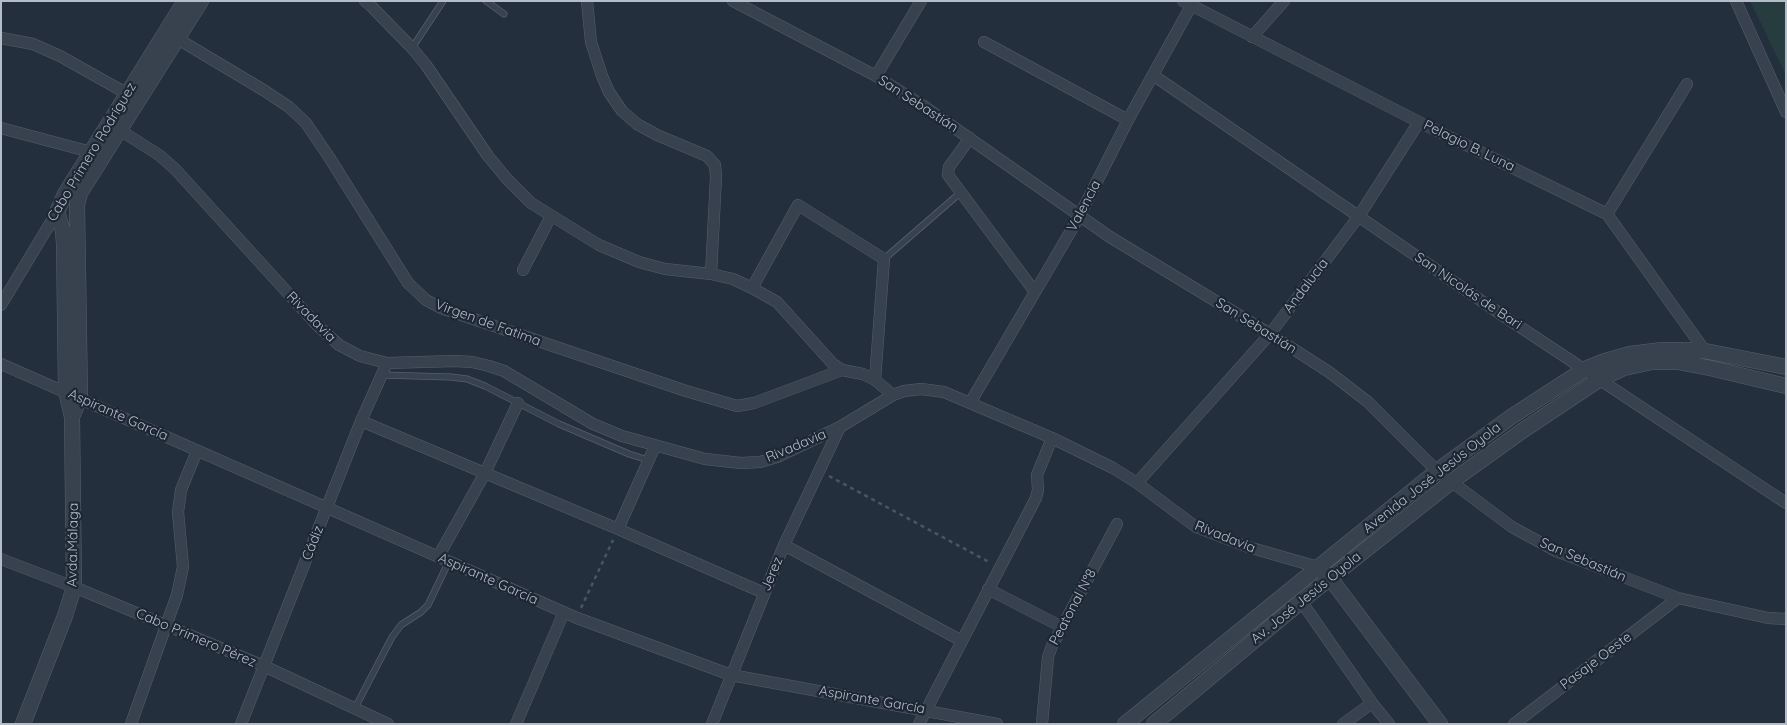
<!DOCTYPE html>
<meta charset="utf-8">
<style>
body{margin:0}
#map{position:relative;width:1787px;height:725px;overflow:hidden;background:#242f3e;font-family:Quicksand,sans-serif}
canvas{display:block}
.frame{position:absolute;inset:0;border:2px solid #b4bcc9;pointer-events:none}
</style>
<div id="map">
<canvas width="1787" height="725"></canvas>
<div class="frame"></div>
</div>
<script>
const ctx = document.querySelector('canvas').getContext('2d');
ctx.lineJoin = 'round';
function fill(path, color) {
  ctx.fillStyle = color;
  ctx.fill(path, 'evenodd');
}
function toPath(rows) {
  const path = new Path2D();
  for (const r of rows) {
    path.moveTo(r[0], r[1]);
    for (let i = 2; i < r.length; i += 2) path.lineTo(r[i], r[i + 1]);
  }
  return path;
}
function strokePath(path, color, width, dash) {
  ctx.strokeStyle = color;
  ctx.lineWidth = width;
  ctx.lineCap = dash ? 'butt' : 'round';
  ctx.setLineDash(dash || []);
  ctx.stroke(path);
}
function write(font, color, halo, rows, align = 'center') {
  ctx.font = font + ' Quicksand,sans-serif';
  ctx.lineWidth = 4.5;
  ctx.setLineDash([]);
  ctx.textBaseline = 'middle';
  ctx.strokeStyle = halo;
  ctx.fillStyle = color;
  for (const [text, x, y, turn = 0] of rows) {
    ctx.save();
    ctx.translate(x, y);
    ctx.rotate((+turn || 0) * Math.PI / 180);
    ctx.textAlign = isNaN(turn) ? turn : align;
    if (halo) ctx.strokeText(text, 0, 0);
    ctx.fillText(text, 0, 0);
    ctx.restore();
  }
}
fill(toPath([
 [1750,1,1786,1,1786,75]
]), '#263c3f');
const service = toPath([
 [486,1,504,14],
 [412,48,443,1],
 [884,259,960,193],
 [381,375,451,377,467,379,485,386,559,424,629,454,648,460],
 [355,708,392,637,401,625,421,612,428,605,449,561]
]);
const minor = toPath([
 [365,1,371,6,412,48,426,65,488,156,507,179,531,203,599,245,639,262,665,269,711,274,733,279,752,288,777,302,833,364,842,370,863,374,875,380,893,395],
 [587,1,591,42,602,76,609,92,622,111,637,124,657,135,707,156,715,165,716,177,711,274],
 [733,1,876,76,922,105,1110,237,1270,334,1329,372,1368,402,1437,471,1512,527,1556,551,1678,598,1768,618,1786,619],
 [1183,1,1419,122,1607,214,1705,351],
 [1736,1,1786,112],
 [1252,37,1284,1],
 [1,38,33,44,60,56,133,97],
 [178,39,265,91,289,107,306,123,329,157,408,283,426,300,441,308,686,391,737,406,754,403,842,370],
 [984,42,1128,120],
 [1153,75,1502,315,1786,503],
 [876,76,921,1],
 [115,127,159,155,175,169,316,324,339,345,360,356,387,363,455,361,472,362,489,366,504,371,593,424,622,436,705,459,741,463,760,462,777,457,840,427,893,395,904,391,921,389,944,392,1052,438,1113,468,1137,483,1196,527,1248,547,1318,567],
 [1,128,91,152],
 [970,138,949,167,948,175,1035,292],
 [1607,214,1687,84],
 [523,270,551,216],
 [752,288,798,205,884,259,875,380],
 [1,305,57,212],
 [1,364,577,618,731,675,997,724],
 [970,403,1079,217,1128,120,1191,6],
 [361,421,618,529,764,593],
 [1137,483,1270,334,1359,216,1419,122],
 [618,529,655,446],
 [784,545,962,641],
 [438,557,485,473,518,403],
 [1,559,74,587,264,666,388,724],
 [988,589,1062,627],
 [1301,601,1372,703,1389,724],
 [131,724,177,595,183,567,178,512,181,490,197,451],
 [241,724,361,421,387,363],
 [516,724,564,612],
 [712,724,784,545,840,427],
 [919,724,1036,498,1038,490,1037,475,1052,438],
 [1042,724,1048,657,1052,646,1117,524],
 [1343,724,1372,703],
 [1514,724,1678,598]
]);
const tertiary = toPath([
 [72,417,80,397,77,205,80,193,201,1],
 [1324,573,1330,578,1440,724],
 [23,724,65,616,74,587,72,417,66,391,64,244,63,231,57,212,65,194,185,1],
 [1125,724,1437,471,1511,417,1585,369,1605,361,1630,354,1662,350,1682,350,1705,351,1786,367],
 [1154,724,1310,594,1451,482,1522,431,1600,379,1624,368,1652,362,1678,362,1710,368,1786,386]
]);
strokePath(service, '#565f6c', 7);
strokePath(minor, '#565f6c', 12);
strokePath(tertiary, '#565f6c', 16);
strokePath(toPath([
 [829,476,989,562],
 [581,608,613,540]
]), '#44595c', 2.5, [4, 4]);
strokePath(service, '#38414e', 5.5);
strokePath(minor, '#38414e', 11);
strokePath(tertiary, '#38414e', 15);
write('14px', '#b4bcc9', '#1d2633', [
 ["San Sebastián",918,104,33],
 ["Pelagio B. Luna",1469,146,26],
 ["Cabo Primero Rodríguez",92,152,-59],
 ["Valencia",1084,206,-62],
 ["Andalucía",1306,286,-53],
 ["San Nicolás de Bari",1468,291,34],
 ["Rivadavia",311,317,46],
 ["Virgen de Fatima",488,323,20],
 ["San Sebastián",1256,326,32],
 ["Aspirante García",118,415,24],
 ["Rivadavia",796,446,-23],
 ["Avenida José Jesús Oyola",1432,478,-38],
 ["Rivadavia",1225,537,22],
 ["Cádiz",313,543,-68],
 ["Avda.Málaga",73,545,-89],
 ["San Sebastián",1583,560,23],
 ["Jerez",772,574,-67],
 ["Aspirante García",488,579,24],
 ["Av. José Jesús Oyola",1306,598,-39],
 ["Peatonal N°8",1073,607,-62],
 ["Cabo Primero Pérez",196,638,23],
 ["Pasaje Oeste",1596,661,-37],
 ["Aspirante García",872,700,10]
]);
</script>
